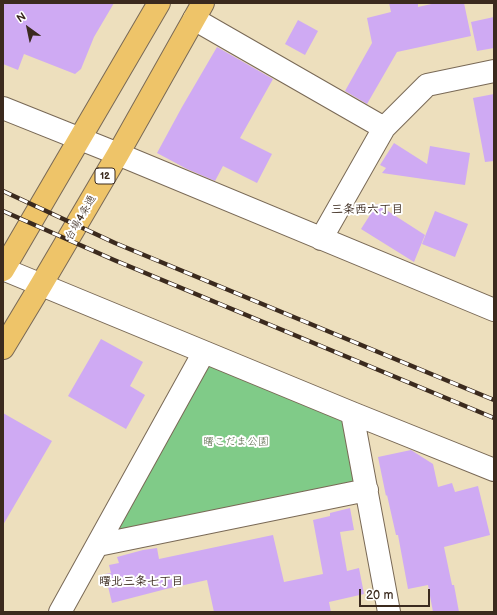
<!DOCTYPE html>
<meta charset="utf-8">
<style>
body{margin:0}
#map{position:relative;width:497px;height:615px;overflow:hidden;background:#eddfbd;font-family:"Balsamiq Sans",sans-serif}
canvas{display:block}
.frame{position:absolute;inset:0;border:4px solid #3b2a1e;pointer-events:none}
.north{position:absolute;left:8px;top:8px;width:40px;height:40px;-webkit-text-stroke:3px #fff;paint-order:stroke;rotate:327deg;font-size:11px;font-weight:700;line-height:16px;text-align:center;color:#3b2a1e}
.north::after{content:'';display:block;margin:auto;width:14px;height:18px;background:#3b2a1e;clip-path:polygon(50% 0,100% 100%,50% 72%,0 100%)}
.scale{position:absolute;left:359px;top:589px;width:71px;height:18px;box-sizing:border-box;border:2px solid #3b2a1e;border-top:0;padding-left:5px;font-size:12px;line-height:14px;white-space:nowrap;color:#3b2a1e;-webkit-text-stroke:3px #fff;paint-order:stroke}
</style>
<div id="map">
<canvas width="497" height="615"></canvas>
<div class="frame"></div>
<div class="north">N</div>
<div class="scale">20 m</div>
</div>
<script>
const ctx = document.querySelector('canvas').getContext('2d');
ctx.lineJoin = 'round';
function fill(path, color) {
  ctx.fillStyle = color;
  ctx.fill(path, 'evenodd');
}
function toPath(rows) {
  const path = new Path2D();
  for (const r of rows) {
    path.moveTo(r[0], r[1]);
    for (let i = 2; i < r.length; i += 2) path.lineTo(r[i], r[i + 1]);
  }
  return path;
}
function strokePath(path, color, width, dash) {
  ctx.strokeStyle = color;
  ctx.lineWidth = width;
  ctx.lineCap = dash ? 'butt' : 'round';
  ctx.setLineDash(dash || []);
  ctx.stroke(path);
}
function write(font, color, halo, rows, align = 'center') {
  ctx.font = font + ' "Balsamiq Sans","Klee One",sans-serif';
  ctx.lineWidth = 4;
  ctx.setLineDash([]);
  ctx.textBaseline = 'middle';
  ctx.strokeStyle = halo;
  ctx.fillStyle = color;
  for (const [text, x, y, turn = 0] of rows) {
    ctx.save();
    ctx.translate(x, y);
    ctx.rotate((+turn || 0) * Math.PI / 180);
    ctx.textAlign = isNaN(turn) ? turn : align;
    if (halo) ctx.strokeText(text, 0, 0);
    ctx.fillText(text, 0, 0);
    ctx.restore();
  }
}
fill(toPath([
 [204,352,352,413,367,490,98,545]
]), '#80cb88');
fill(toPath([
 [3,3,114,3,94,37,81,69,75,74,24,54,18,70,3,64],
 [389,3,418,3,418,7,436,3,464,3,471,36,397,52,367,104,345,91,372,43,367,18,391,12],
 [494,17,494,48,477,51,471,22],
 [298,20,318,31,305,55,285,44],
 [217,47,273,79,240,138,272,154,257,183,223,166,215,181,187,169,157,153,182,107],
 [494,94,494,161,485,162,473,98],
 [394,143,427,164,430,146,470,153,465,185,382,173,386,168,380,165],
 [377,204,425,235,414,262,361,229],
 [435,211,468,224,455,257,422,244],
 [101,339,143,362,130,386,145,395,126,429,68,396],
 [3,413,52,441,3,525],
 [411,450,433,464,438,487,452,483,455,492,478,486,490,535,444,547,452,585,454,585,459,612,433,612,428,585,408,589,398,535,396,535,387,495,386,496,378,457],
 [350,508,354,530,340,532,347,571,359,568,364,594,329,602,331,612,214,612,207,580,166,589,112,603,105,574,111,573,109,565,119,563,117,557,143,550,157,548,159,559,273,535,284,582,323,574,313,520,330,516,330,513]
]), '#cfaaf3');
const street = toPath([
 [194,19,384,128],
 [3,108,118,154,494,310],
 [321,239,384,128,427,85,494,71],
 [3,269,352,413,494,470],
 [352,413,389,612],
 [98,545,367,490],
 [60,612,204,352]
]);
const highway = toPath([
 [3,270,159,3],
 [3,348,41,285,118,154,203,3]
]);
strokePath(street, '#796956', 24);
strokePath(highway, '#796956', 24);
strokePath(street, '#fff', 22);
strokePath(highway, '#eec469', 22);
const rail = toPath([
 [3,191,115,243,494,400],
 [3,211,114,260,494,418]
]);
strokePath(rail, '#3b2a1e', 4.5);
strokePath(rail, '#fff', 3, [9]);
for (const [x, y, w] of [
 [105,176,20]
]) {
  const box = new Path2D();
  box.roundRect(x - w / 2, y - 8, w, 16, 3);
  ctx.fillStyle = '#fff';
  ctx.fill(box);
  strokePath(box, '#3b2a1e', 1);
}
write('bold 10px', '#3b2a1e', null, [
 ["12",105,176]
]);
write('11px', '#3b2a1e', '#fff', [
 ["台場4条通",81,218,-60]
]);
write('11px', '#536243', '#fff', [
 ["曙こだま公園",236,442]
]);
write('bold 12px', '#3b2a1e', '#fff', [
 ["三条西六丁目",367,210],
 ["曙北三条七丁目",141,582]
]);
</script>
